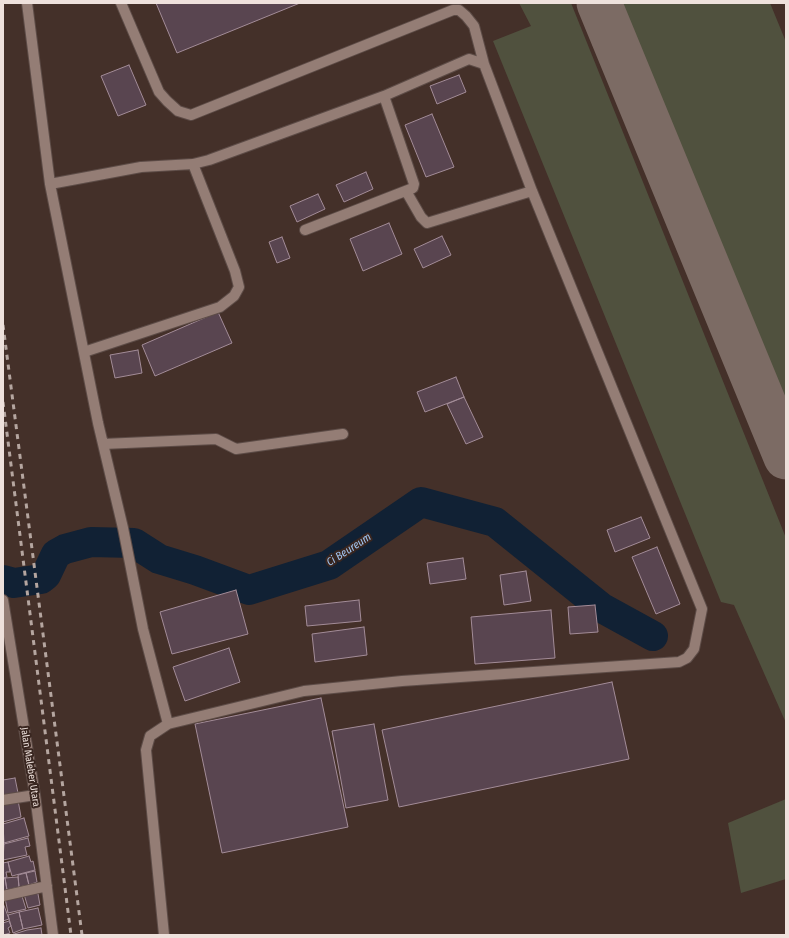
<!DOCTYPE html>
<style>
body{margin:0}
#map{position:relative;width:789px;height:938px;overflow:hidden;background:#443029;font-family:"Fira Sans Condensed",sans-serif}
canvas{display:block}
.frame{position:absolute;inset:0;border:4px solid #eee1dc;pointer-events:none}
</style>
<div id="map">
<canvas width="789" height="938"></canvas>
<div class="frame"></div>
</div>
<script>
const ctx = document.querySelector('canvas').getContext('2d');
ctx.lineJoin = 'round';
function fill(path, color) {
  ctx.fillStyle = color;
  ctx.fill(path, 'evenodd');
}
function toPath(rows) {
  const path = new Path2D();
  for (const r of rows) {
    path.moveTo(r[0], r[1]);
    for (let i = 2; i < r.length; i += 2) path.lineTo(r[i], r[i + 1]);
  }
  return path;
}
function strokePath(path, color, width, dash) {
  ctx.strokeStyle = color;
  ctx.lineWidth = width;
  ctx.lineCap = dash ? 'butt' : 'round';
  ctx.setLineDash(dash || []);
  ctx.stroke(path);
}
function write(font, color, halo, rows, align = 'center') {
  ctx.font = font + ' "Fira Sans Condensed",sans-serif';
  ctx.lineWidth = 4;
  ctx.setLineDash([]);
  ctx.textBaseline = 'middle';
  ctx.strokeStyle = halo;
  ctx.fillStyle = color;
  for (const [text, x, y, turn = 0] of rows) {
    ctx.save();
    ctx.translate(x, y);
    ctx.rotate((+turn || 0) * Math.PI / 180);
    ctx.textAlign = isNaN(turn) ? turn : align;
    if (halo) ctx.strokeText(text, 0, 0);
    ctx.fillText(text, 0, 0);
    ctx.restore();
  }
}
fill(toPath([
 [519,3,571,3,786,538,786,723,734,605,721,602,493,41,531,26],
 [620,3,770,3,786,42,786,413],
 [786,799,786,879,741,893,728,823]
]), '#50513e');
strokePath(toPath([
 [3,580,14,583,41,579,46,575,56,554,65,549,91,542,134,543,159,559,195,570,249,590,329,565,421,502,495,522,602,608,653,636]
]), '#112134', 30);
strokePath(toPath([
 [599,3,786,457]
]), '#7c6b64', 45);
const building = toPath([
 [156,3,300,3,177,53,156,3],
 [129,65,146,105,118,116,101,76,129,65],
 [459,75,466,92,437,104,430,86,459,75],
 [432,114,454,167,426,177,405,125,432,114],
 [366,172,373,189,344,202,336,185,366,172],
 [318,194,325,209,297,222,290,206,318,194],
 [389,223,402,254,363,271,350,239,389,223],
 [442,236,451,255,423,268,414,249,442,236],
 [282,237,290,258,277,263,269,242,282,237],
 [218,312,232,343,155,376,142,345,218,312],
 [138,350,142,373,115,378,110,355,138,350],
 [456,377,464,397,425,412,417,392,456,377],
 [464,397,483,437,466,444,447,404,464,397],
 [641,517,650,538,615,552,607,530,641,517],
 [657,547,680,604,656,614,632,557,657,547],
 [463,558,466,579,430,584,427,563,463,558],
 [526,571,531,601,504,605,500,575,526,571],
 [236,590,248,634,172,654,160,612,236,590],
 [359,600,361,621,307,626,305,606,359,600],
 [595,605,598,632,570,634,568,607,595,605],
 [551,610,555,658,475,664,471,617,551,610],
 [364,627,367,655,315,662,312,634,364,627],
 [229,648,240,682,185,701,173,667,229,648],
 [612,682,629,759,399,807,382,730,612,682],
 [321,698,348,827,222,853,195,724,321,698],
 [374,724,388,800,346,808,332,731,374,724],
 [15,778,18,793,3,796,3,780,15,778],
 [18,800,21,817,3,822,3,803,18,800],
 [24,818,29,836,4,843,3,824,24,818],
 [28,838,30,846,25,847,27,855,3,860,4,844,28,838],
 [29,856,31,862,33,861,35,870,12,876,8,862,29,856],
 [8,862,10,872,6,872,7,877,3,878,3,863,8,862],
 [35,871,37,882,29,885,26,873,35,871],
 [26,873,29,885,19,887,18,875,26,873],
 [18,877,19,887,7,890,5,878,18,877],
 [5,878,7,890,3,891,3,879,5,878],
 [35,891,38,894,40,905,28,908,24,894,35,891],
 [21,893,26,909,8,913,5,898,21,893],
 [3,903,9,919,3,921,3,903],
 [38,908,42,925,23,929,19,912,38,908],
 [19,912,23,929,13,933,8,915,19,912],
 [9,921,11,926,8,928,10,933,3,935,3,923,9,921],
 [41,928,42,935,11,935,27,930,41,928]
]);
fill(building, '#594550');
strokePath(building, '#a38c98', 1);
const minor = toPath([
 [27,3,50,184,98,423,123,528,143,629,168,724,150,736,146,750,164,935],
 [121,3,159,92,167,101,178,111,191,115,453,10,459,10,466,16,474,26,484,64,532,191,702,609,694,649,687,658,679,662,402,681,304,691,168,724],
 [50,184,141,167,193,164,209,160,384,96,469,59,484,64],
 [406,191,421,217,427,223,532,191],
 [305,230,413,188,414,184,384,96],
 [84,352,220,307,234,296,239,287,235,271,193,164],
 [103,444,216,439,236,449,343,434],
 [3,600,35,795,53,935],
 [3,800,35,795],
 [3,896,47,886]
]);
strokePath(minor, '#5d4c47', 12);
strokePath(minor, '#947d75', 10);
strokePath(toPath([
 [3,325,82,935],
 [3,402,71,935]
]), '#b5a6a0', 3, [5, 5]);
write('10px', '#eee1dc', '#392620', [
 ["Jalan Maleber Utara",30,767,81]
]);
write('italic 11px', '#a2c6f1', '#392620', [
 ["Ci Beureum",349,550,-33]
]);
</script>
